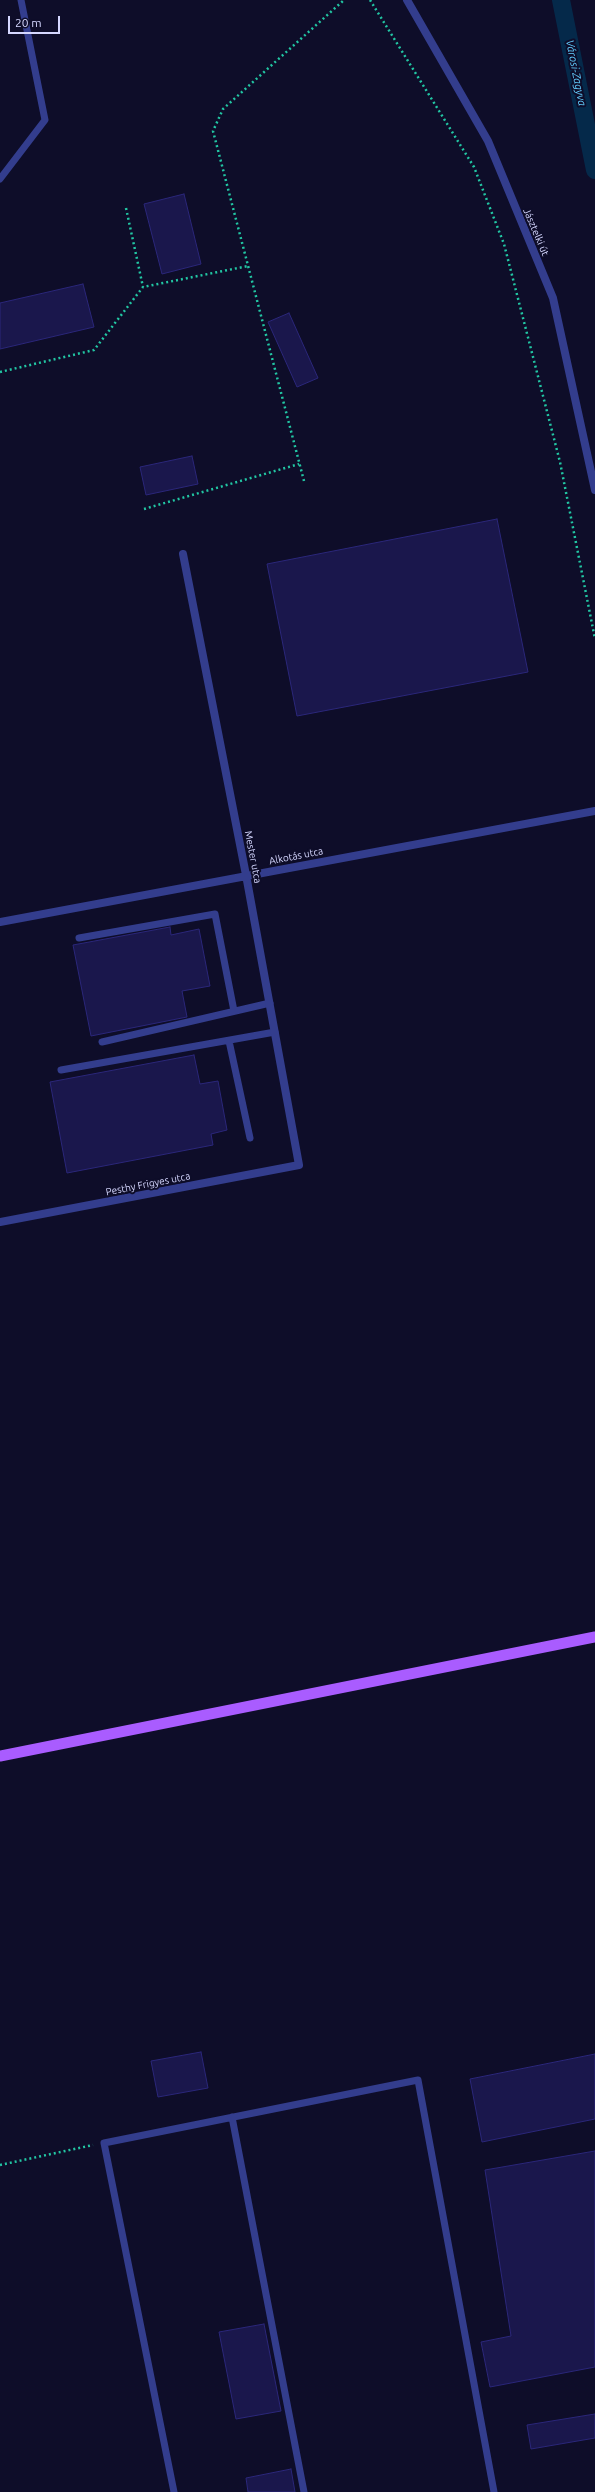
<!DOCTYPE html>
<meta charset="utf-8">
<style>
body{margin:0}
#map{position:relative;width:595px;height:2492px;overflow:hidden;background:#0e0d29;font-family:Ubuntu,sans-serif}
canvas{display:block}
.scale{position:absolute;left:8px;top:16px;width:52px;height:18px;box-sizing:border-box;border:2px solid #d5d7ff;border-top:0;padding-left:5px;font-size:12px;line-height:14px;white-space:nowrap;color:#d5d7ff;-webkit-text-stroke:3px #0e0d29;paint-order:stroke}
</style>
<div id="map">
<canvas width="595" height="2492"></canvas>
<div class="scale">20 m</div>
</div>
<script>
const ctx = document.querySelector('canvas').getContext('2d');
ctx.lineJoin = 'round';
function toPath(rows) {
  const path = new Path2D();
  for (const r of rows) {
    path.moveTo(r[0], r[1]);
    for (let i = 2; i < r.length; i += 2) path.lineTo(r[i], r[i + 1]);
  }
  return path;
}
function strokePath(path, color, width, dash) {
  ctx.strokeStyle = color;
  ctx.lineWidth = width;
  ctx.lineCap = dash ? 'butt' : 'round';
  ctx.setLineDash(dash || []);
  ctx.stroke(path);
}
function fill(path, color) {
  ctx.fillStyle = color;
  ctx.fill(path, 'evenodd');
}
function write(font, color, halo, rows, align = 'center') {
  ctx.font = font + ' Ubuntu,sans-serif';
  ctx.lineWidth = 4;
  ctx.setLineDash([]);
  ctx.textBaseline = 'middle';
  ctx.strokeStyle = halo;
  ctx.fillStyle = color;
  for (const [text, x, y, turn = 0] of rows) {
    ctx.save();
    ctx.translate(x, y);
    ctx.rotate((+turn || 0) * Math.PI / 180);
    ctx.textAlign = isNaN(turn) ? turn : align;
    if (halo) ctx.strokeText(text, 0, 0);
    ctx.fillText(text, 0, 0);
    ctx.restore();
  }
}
strokePath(toPath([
 [561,0,595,170]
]), '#05294a', 18);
const building = toPath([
 [184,194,201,264,162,274,144,204,184,194],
 [83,284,94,327,0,349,0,303,83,284],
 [289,313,318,378,297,387,268,322,289,313],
 [192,456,198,484,146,495,140,467,192,456],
 [497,519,528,672,297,716,267,564,497,519],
 [170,927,171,935,199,929,210,986,182,991,187,1017,91,1036,73,945,170,927],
 [194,1055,200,1084,218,1081,227,1130,211,1134,213,1145,67,1173,50,1082,194,1055],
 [201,2052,208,2088,158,2097,151,2061,201,2052],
 [595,2054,595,2119,482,2142,470,2079,595,2054],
 [595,2151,595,2367,490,2387,481,2342,511,2336,485,2170,595,2151],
 [264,2324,281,2411,236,2419,219,2332,264,2324],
 [595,2414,595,2438,531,2449,527,2425,595,2414],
 [291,2469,295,2492,248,2492,246,2478,291,2469]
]);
fill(building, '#1a174c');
strokePath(building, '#2b277a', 1);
strokePath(toPath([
 [370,0,474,167,504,244,560,462,595,639],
 [126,208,143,287],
 [0,372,94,350,143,287,248,266],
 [304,481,213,131,223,109,344,0],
 [144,509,299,464],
 [0,2165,93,2145]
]), '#22c6a3', 2.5, [2, 3]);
strokePath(toPath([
 [0,179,45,120,21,0],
 [79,938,215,914,234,1011],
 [229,1041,250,1138],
 [102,1042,270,1003],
 [61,1070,275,1032],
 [232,2117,304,2492],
 [174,2492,104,2143,418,2080,494,2492]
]), '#333d8d', 7);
strokePath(toPath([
 [0,922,595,811],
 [0,1222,299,1165,246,875,183,554]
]), '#333d8d', 8);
strokePath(toPath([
 [407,0,488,141,553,298,595,490]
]), '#333d8d', 8);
strokePath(toPath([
 [0,1756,595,1637]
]), '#a95cff', 11);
write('10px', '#d5d7ff', '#0e0d29', [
 ["Jásztelki út",536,232,67],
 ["Alkotás utca",296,856,-11],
 ["Mester utca",253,857,79],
 ["Pesthy Frigyes utca",148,1184,-11]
]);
write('italic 11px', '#63cfff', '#0e0d29', [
 ["Városi-Zagyva",576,73,79]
]);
</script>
